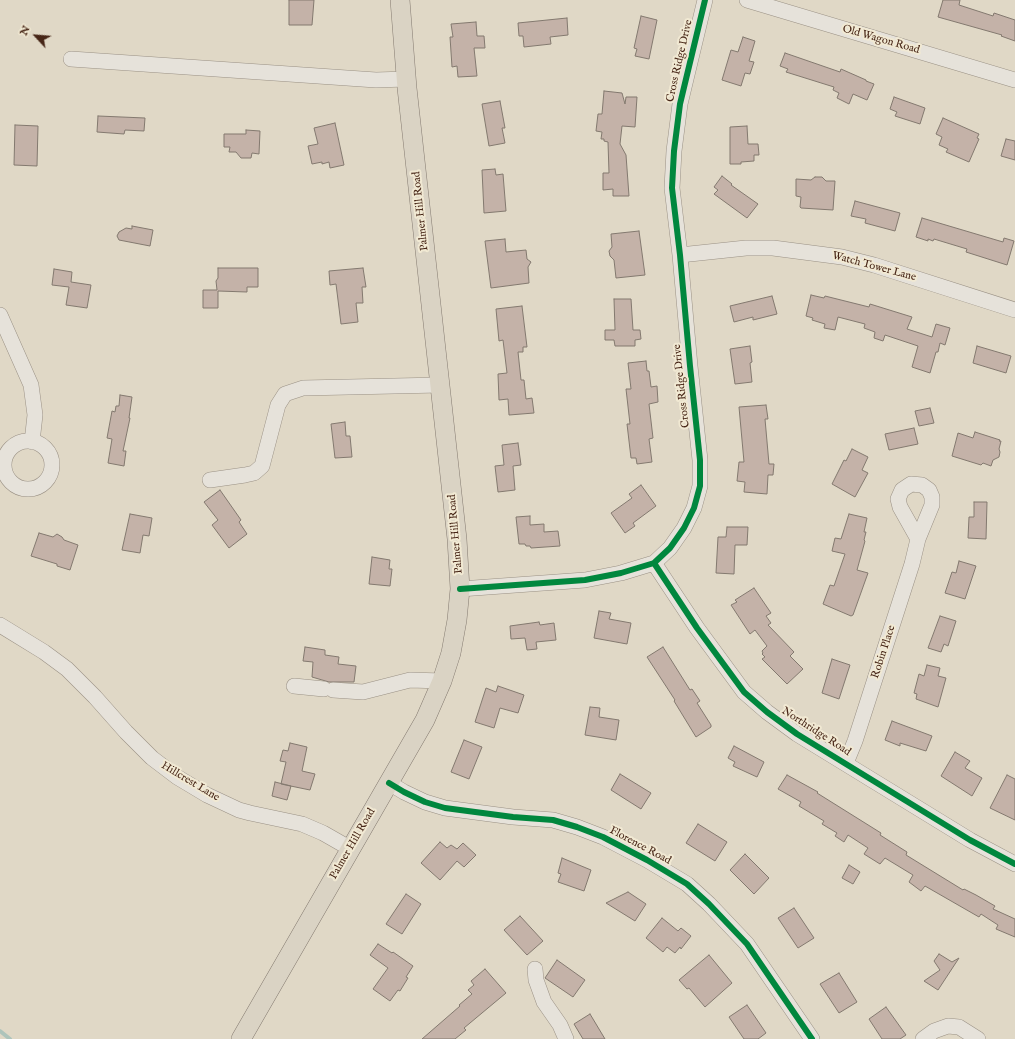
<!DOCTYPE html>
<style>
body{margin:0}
#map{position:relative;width:1015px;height:1039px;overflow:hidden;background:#e0d8c6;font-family:"IM FELL English",serif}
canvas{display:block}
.north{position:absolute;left:16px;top:16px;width:40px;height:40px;-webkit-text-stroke:3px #f1e9d3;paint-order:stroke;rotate:296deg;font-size:11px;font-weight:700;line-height:16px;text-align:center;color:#472617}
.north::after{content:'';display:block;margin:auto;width:14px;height:18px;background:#472617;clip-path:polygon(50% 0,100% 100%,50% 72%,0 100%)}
</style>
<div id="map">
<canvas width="1015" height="1039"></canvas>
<div class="north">N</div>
</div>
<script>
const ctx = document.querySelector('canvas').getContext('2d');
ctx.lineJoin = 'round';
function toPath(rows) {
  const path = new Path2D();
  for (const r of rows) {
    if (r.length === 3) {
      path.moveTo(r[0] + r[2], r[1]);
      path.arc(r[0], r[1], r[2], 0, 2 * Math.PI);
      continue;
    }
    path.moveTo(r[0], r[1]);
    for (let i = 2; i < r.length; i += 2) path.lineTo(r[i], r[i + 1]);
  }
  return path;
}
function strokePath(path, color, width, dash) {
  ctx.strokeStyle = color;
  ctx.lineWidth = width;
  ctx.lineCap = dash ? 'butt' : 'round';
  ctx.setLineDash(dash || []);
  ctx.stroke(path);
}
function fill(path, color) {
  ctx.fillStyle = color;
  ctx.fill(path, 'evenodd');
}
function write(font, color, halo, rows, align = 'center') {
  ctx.font = font + ' "IM FELL English",serif';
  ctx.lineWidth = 4;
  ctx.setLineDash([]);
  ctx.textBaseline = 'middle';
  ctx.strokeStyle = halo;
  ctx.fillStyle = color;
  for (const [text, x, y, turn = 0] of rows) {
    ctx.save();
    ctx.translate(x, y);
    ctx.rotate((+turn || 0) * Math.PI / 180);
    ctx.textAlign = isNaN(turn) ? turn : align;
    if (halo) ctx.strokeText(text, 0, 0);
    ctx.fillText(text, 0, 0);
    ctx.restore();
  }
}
strokePath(toPath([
 [0,1031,10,1039]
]), '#aec4bb', 4);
const building = toPath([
 [289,0,314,0,312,25,289,25,289,0],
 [943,0,960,0,959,5,993,16,994,13,1015,20,1015,41,1001,36,1002,35,938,17,943,0],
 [641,16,657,20,649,59,635,56,637,49,634,48,641,16],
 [567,18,568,35,550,37,551,44,524,47,523,36,519,36,518,23,567,18],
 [476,22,477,36,484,36,485,48,474,48,477,76,458,77,457,66,452,67,450,37,453,37,451,24,476,22],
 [743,37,755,41,749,61,754,62,750,74,745,73,741,86,722,80,731,50,738,52,743,37],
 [785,53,840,72,841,69,866,80,866,81,874,84,867,100,853,94,849,104,837,98,839,93,833,90,834,87,786,72,788,69,780,66,785,53],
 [604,91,622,93,625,104,626,97,637,97,635,127,622,126,620,144,626,155,629,196,613,196,613,189,603,190,603,173,609,173,608,142,604,141,604,139,601,139,602,132,596,131,598,114,602,114,604,91],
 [894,97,925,108,920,124,895,116,897,112,890,109,894,97],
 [500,101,505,128,502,128,505,143,489,146,482,104,500,101],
 [98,116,145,118,144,131,125,130,124,134,97,132,98,116],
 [943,118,979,134,977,138,979,139,969,162,946,152,948,149,939,145,942,137,936,134,943,118],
 [335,123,344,165,330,168,329,162,322,164,322,162,312,164,308,146,318,144,314,128,335,123],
 [15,125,38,126,37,166,14,165,15,125],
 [747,126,748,144,758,144,759,155,754,155,754,161,741,162,741,164,730,164,730,127,747,126],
 [246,130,260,131,259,154,252,153,251,158,241,158,236,152,229,152,230,147,224,147,224,134,246,134,246,130],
 [1006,139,1015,141,1015,160,1001,156,1006,139],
 [495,169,496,175,503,174,506,211,484,213,482,170,495,169],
 [722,176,732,184,731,185,758,204,747,218,714,194,718,190,714,187,722,176],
 [815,177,822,177,826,181,835,181,833,210,801,208,800,207,801,197,796,196,796,179,811,180,815,177],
 [855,201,900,213,895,231,865,223,866,219,851,216,855,201],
 [922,218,1003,242,1004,238,1014,241,1007,265,966,252,967,249,934,239,933,241,928,239,928,241,916,237,922,218],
 [132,226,153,230,150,246,119,240,117,236,119,232,126,228,132,229,132,226],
 [639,231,645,275,616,278,614,260,610,256,609,251,612,247,611,234,639,231],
 [505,239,506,252,526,250,527,259,531,262,528,267,529,283,491,288,485,241,505,239],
 [218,268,258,268,258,287,247,287,247,292,218,291,218,308,203,308,203,290,217,290,216,281,218,278,218,268],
 [363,268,366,287,362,287,363,303,356,303,358,322,341,324,336,284,330,285,329,271,363,268],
 [54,269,72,272,71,282,91,285,87,308,66,305,69,287,52,285,54,269],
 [811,295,824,298,825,296,869,307,870,304,912,317,907,329,932,337,936,324,950,328,945,345,940,343,938,352,936,352,930,373,912,367,918,346,885,335,883,341,874,338,875,332,864,328,865,324,838,317,835,330,824,328,825,324,812,320,813,318,806,316,811,295],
 [772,296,777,314,753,320,753,317,734,322,730,306,772,296],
 [614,299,631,299,633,330,640,330,641,339,635,340,635,346,615,346,614,340,605,340,605,330,615,330,614,299],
 [522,306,527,347,523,347,523,352,518,352,521,380,524,380,526,399,532,398,534,413,509,415,508,399,499,400,498,374,507,373,503,340,499,341,496,309,522,306],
 [750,346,752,362,750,363,752,382,735,384,730,349,750,346],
 [977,346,1011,356,1006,373,973,363,977,346],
 [646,361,647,371,649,371,651,387,657,386,658,402,649,404,653,438,649,439,652,462,637,464,636,458,631,458,627,424,630,424,626,389,631,389,628,363,646,361],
 [120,395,132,397,129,418,130,418,123,451,126,451,124,466,108,463,112,439,107,438,112,411,115,412,116,406,119,406,120,395],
 [766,405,768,419,765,419,769,464,774,464,773,475,768,475,767,494,744,492,745,482,737,481,739,462,744,462,739,407,766,405],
 [930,408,934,423,919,426,915,411,930,408],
 [345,422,346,436,350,436,352,457,335,458,331,424,345,422],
 [914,428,918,444,889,450,885,434,914,428],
 [975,432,1000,440,999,441,1001,441,999,449,1000,452,999,457,993,460,991,466,983,463,981,465,952,456,958,433,973,438,975,432],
 [518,443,521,465,513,466,515,490,498,492,495,466,504,465,502,445,518,443],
 [852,449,868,457,862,470,868,473,855,497,832,484,844,460,846,461,852,449],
 [641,485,656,506,633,523,635,526,625,533,611,513,632,498,629,494,641,485],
 [220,490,241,520,239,522,247,534,229,548,212,525,218,520,204,502,220,490],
 [974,502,987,502,986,539,968,538,969,517,974,517,974,502],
 [130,514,152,518,149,536,143,535,140,553,122,550,130,514],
 [849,514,867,518,864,532,866,532,864,540,865,541,857,570,868,573,853,615,851,616,823,604,830,585,834,586,845,554,832,551,835,538,841,539,849,514],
 [530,516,530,525,544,524,544,532,558,531,560,546,531,548,530,546,526,546,525,544,519,544,516,517,530,516],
 [727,527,748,527,747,545,735,545,734,574,716,573,718,537,726,537,727,527],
 [39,533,53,537,57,534,62,537,64,540,78,545,70,570,57,566,57,564,31,556,39,533],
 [372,557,390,560,389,569,392,569,390,586,369,584,372,557],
 [959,561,976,566,965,599,945,593,952,572,956,573,959,561],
 [754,588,771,613,766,616,771,623,768,625,794,652,790,656,803,669,787,684,762,659,765,657,762,654,763,653,762,651,767,646,755,630,750,634,731,605,737,602,735,600,754,588],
 [599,611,611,613,609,619,631,623,627,644,594,638,599,611],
 [940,616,956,621,948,646,944,644,941,652,928,648,940,616],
 [539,622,540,625,554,623,556,640,536,642,537,649,527,650,525,638,511,639,510,626,539,622],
 [305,647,325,650,325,655,339,657,338,664,356,666,354,682,329,682,312,677,313,662,303,661,305,647],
 [663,647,690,690,692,689,700,701,697,703,711,725,711,727,696,737,674,701,675,700,647,657,663,647],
 [832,659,850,665,839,699,822,693,832,659],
 [927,665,940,668,938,676,946,678,938,707,916,699,917,694,914,693,919,674,924,676,927,665],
 [498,686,524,695,518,713,500,708,494,728,475,722,486,688,496,692,498,686],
 [590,707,600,708,599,717,619,720,616,740,585,735,590,707],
 [892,721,932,736,926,751,900,743,900,746,885,740,892,721],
 [464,740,482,747,469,779,451,772,464,740],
 [290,743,307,747,302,771,315,774,310,790,281,784,286,762,280,761,283,750,288,751,290,743],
 [734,746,764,762,757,777,733,766,735,762,728,758,734,746],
 [955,752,970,761,965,768,982,778,972,796,941,776,955,752],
 [620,774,651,793,641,809,611,790,620,774],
 [787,775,818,792,817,793,881,833,880,835,907,852,906,855,963,890,964,889,976,895,995,906,993,909,1015,919,1015,937,996,929,998,925,981,914,979,917,925,886,921,891,909,882,913,875,885,858,880,864,864,854,868,848,848,835,844,842,835,836,837,833,822,824,824,821,799,806,801,802,778,789,787,775],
 [1007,775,1015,779,1015,820,990,808,1007,775],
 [275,782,291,786,287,800,272,796,275,782],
 [698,824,727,842,715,861,686,843,698,824],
 [440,842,447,848,451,845,457,849,463,843,476,855,464,867,457,861,440,880,421,863,440,842],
 [745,854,769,878,754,894,730,870,745,854],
 [562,858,591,870,584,891,558,882,561,874,558,873,562,858],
 [849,865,860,872,853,884,842,878,849,865],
 [628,892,646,904,635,921,606,903,628,892],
 [406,894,421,904,402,934,386,924,406,894],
 [794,908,814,938,798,948,778,918,794,908],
 [520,916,543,941,527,955,504,930,520,916],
 [662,918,678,931,681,928,691,936,681,949,680,947,675,953,667,947,663,952,646,938,662,918],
 [378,944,392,953,393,952,413,966,406,977,408,978,400,991,398,990,390,1001,373,989,388,968,370,955,378,944],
 [939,954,952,962,959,958,938,990,924,981,940,970,934,961,939,954],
 [709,955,732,983,705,1007,689,988,687,989,679,980,709,955],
 [557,960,585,980,573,997,545,978,557,960],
 [485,969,506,993,464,1028,466,1030,455,1039,422,1039,460,1006,459,1005,472,994,468,990,474,985,471,981,485,969],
 [839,973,857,1002,839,1013,820,984,839,973],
 [747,1005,766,1033,758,1039,744,1039,729,1017,747,1005],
 [886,1007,906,1035,900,1039,882,1039,869,1019,886,1007],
 [590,1014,605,1039,583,1039,574,1024,590,1014]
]);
fill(building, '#c4b2a8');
strokePath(building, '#83796f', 1);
const minor = toPath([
 [747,0,1015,80],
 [71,59,376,80,406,79],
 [680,255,746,248,773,248,842,257,874,265,1015,310],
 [0,315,31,385,35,415,32,442],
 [28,465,24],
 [210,480,245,475,254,473,262,466,278,405,285,394,303,388,440,385],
 [654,563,697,628,744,692,767,712,797,734,970,840,1015,864],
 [460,589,585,580,621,573,654,563,670,548,684,528,694,508,700,486,700,460,690,366,680,255,672,188,674,151,680,104,705,0],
 [0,625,44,652,67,669,95,697,126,732,152,758,177,777,207,795,239,810,250,813,302,824,323,833,351,849],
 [294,686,324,689],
 [333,690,363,692,410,680,442,681],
 [846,763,855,741,912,564,918,539,932,505,932,497,929,490,922,485,911,484,902,490,898,499,900,507,918,539],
 [389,783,404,792,425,802,445,808,513,817,553,820,577,827,603,837,647,860,687,884,709,904,747,944,812,1039],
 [535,969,536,980,544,1002,560,1025,566,1039],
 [923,1039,934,1031,948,1026,959,1027,978,1039]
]);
const major = toPath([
 [241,1039,425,720,442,681,451,653,457,620,460,589,457,539,407,88,400,0]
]);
strokePath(minor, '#9a9185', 16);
strokePath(major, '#83796f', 20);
strokePath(minor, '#e6e2da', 15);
strokePath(major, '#dad3c4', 19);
strokePath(toPath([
 [654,563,697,628,744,692,767,712,797,734,970,840,1015,864],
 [460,589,585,580,621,573,654,563,670,548,684,528,694,508,700,486,700,460,690,366,680,255,672,188,674,151,680,104,705,0],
 [389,783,404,792,425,802,445,808,513,817,553,820,577,827,603,837,647,860,687,884,709,904,747,944,812,1039]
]), '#00873e', 6);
write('11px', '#472617', '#f1e9d3', [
 ["Old Wagon Road",881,40,16],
 ["Cross Ridge Drive",680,61,-77],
 ["Palmer Hill Road",421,211,-96],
 ["Watch Tower Lane",874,267,15],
 ["Cross Ridge Drive",682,386,-96],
 ["Palmer Hill Road",456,534,-95],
 ["Robin Place",884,652,-72],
 ["Northridge Road",816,732,33],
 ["Hillcrest Lane",190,782,31],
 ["Palmer Hill Road",353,844,-60],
 ["Florence Road",640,846,28]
]);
</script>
